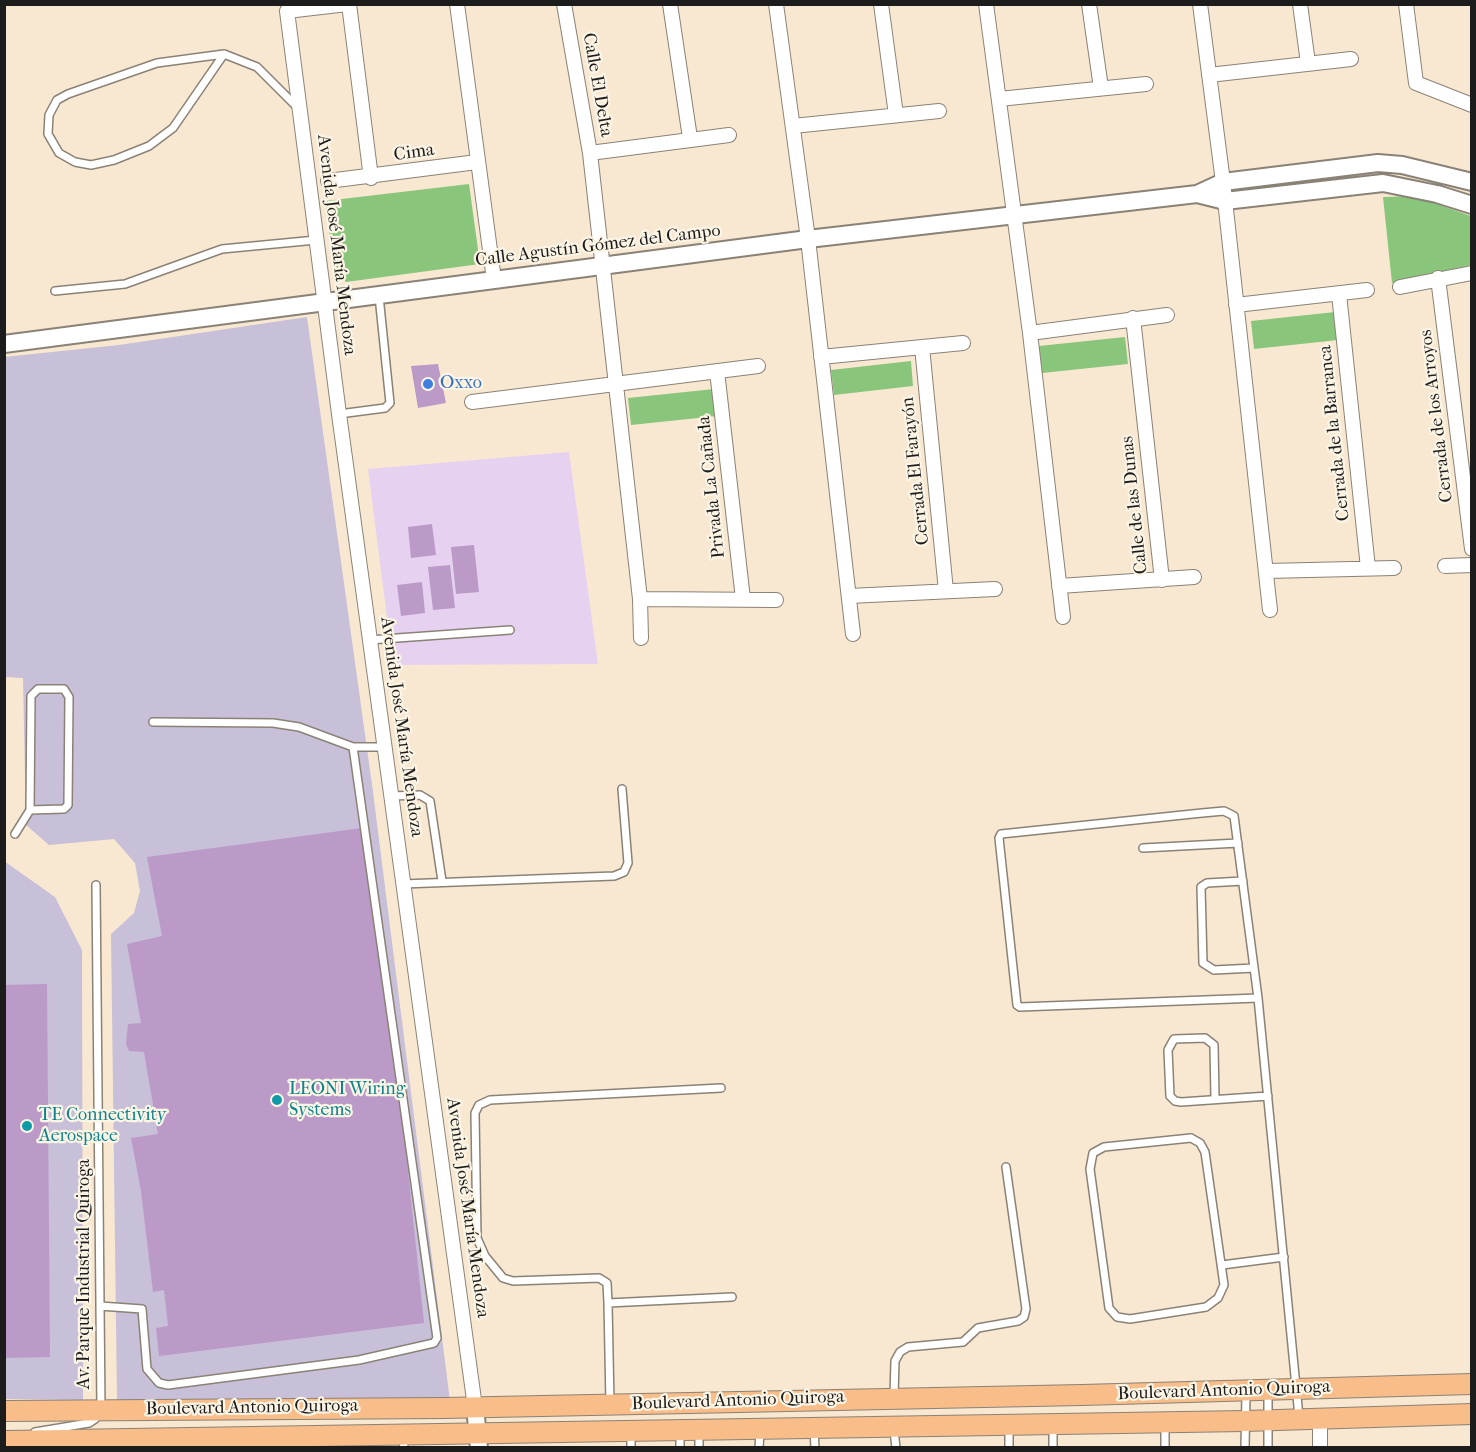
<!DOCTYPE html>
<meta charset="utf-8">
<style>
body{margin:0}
#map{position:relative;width:1476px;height:1452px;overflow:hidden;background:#f8e8d1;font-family:"IM FELL French Canon",serif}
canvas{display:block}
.frame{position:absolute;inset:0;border:6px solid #1c1c1c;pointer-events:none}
</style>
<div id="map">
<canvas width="1476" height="1452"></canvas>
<div class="frame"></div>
</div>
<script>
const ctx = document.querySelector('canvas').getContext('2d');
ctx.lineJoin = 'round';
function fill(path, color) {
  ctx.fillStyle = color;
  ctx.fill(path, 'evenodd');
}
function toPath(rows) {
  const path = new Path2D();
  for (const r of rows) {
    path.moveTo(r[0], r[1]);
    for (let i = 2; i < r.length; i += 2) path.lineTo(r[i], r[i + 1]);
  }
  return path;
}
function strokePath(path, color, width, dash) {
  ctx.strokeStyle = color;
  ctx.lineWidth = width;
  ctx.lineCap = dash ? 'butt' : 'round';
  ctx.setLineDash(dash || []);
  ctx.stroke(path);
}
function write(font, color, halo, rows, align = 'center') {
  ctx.font = font + ' "IM FELL French Canon",serif';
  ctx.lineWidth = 4.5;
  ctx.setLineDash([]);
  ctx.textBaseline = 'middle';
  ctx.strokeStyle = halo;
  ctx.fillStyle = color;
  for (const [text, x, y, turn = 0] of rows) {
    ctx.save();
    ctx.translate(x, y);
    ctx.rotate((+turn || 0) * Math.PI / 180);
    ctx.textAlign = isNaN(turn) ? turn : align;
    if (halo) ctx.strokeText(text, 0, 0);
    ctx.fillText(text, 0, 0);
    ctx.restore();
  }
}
fill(toPath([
 [569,452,598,664,393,665,368,469]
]), '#e6d2f0');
fill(toPath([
 [307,317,373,792,450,1401,117,1400,111,934,134,913,140,891,135,863,114,839,49,845,26,825,23,678,4,677,4,357,119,345],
 [4,861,55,897,82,950,83,1400,5,1399]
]), '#c8bfd8');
fill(toPath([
 [469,184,480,264,346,282,335,273,325,201],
 [1414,196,1471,216,1471,265,1392,283,1383,197],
 [1335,312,1338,340,1254,349,1251,321],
 [1125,337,1128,364,1042,373,1039,346],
 [911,361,913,386,834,395,831,370],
 [714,389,717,416,631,425,628,398]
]), '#89c57a');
fill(toPath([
 [438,364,446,403,418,408,411,366],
 [432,524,436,555,411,558,408,527],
 [474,545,479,592,456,594,451,547],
 [450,565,455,608,433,610,428,567],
 [422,582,425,613,401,616,397,585],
 [362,828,397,1067,424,1323,159,1356,156,1328,168,1326,164,1290,153,1292,141,1191,131,1138,158,1134,144,1052,129,1051,126,1044,128,1024,141,1023,127,944,162,936,147,857],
 [47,984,50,1357,6,1358,4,985]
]), '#bb9ac8');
const service = toPath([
 [224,54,173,128,149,146,114,160,91,165,75,162,59,153,48,134,49,115,57,100,68,94,157,63,224,54,257,67,297,107],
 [55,291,125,284,222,249,316,240],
 [339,414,385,408,390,403,379,296],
 [369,640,510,630],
 [153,722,273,723,299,727,353,747,384,747],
 [391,796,420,795,430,801,442,881],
 [15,834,30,810,64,809,68,805,69,697,64,689,38,689,31,696,30,810],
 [1143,848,1238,843],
 [1243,881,1207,883,1201,887,1203,963,1214,970,1254,968],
 [403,884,614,876,624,872,628,863,622,789],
 [1258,998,1020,1007,1017,1005,999,838,1001,834,1202,813,1224,811,1234,816,1258,998,1299,1417],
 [1215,1099,1214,1045,1205,1038,1174,1039,1168,1050,1170,1096,1175,1101,1181,1102,1268,1096],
 [1191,1138,1200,1143,1205,1152,1224,1285,1218,1298,1206,1307,1130,1319,1117,1317,1109,1308,1090,1169,1093,1153,1104,1147,1191,1138],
 [1222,1265,1284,1257],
 [608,1303,607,1283,599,1278,513,1281,503,1278,485,1256,477,1238,475,1113,479,1105,490,1100,721,1088],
 [100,1306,142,1309,147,1369,159,1383,168,1385,359,1360,434,1343,437,1338,353,747],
 [894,1396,895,1361,900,1352,908,1347,963,1342,978,1328,1018,1321,1024,1317,1026,1309,1006,1167],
 [610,1404,608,1303,732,1297],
 [1165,1425,1165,1448],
 [1009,1427,1009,1448],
 [1053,1427,1053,1448],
 [814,1429,815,1448],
 [894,1430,896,1448],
 [35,1432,89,1423,95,1419,101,1410,96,885],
 [631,1432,631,1448],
 [699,1433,699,1448],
 [403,1448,406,1436],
 [680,1448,680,1433],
 [759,1448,760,1432],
 [1245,1448,1246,1393],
 [1268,1448,1268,1392]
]);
const minor = toPath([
 [347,4,287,11,339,414,475,1407],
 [349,4,371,178],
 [457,4,494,280],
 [564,4,590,153,640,599,641,638],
 [670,4,690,138],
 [776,4,808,239,853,634],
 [881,4,896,115],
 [986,4,1030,333,1063,617],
 [1089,4,1101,88],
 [1200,4,1223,182,1270,610],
 [1300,4,1308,63],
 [1406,4,1416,83,1472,105],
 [1209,75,1351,59],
 [999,99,1146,84],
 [793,126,939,111],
 [590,153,729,135],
 [328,181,477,162],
 [1438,278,1472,549],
 [1400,287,1472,273],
 [1339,294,1368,568],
 [1236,305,1367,290],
 [1133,318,1162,580],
 [1030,333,1167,315],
 [922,347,946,591],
 [821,357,963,343],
 [717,371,743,599],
 [472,402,758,366],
 [1445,566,1472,565],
 [1267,571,1394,568],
 [1059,586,1194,577],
 [849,596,995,589],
 [640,599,776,600],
 [1320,1448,1320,1419]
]);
const tertiary = toPath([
 [1197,194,1225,201,1383,183,1437,194,1472,205],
 [4,344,808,239,1197,194,1223,182,1378,163,1402,165,1472,182],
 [475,1407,479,1448]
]);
const primary = toPath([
 [4,1411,444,1408,1082,1395,1472,1384],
 [4,1441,1245,1421,1472,1414]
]);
strokePath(service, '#8a8276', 10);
strokePath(minor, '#8a8276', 16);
strokePath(tertiary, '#8a8276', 20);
strokePath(primary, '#8a8276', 22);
strokePath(service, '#fff', 7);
strokePath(minor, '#fff', 14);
strokePath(tertiary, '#fff', 16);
strokePath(primary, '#f8bd89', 20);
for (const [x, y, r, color] of [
 [428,384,6,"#3f7fe0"],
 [277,1100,6,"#0f9aa8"],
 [27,1126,6,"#0f9aa8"]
]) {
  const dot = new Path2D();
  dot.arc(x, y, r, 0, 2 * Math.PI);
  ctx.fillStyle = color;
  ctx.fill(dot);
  strokePath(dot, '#fcf5e5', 2);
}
write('18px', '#1c1c1c', '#fcf5e5', [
 ["Calle El Delta",597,85,80],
 ["Cima",414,153,-8],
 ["Avenida José María Mendoza",336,245,83],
 ["Calle Agustín Gómez del Campo",598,246,-7],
 ["Cerrada de los Arroyos",1437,416,-97],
 ["Cerrada de la Barranca",1335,433,-96],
 ["Cerrada El Farayón",916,471,-96],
 ["Privada La Cañada",712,487,-96],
 ["Calle de las Dunas",1135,505,-96],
 ["Avenida José María Mendoza",401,727,82],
 ["Avenida José María Mendoza",467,1208,82],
 ["Av. Parque Industrial Quiroga",85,1274,-90],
 ["Boulevard Antonio Quiroga",1224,1391,-2],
 ["Boulevard Antonio Quiroga",738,1401,-2],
 ["Boulevard Antonio Quiroga",252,1408,-1]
]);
write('18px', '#366cbe', '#fcf5e5', [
 ["Oxxo",440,384]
], 'left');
write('18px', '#0d838f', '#fcf5e5', [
 ["LEONI Wiring",289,1090],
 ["Systems",289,1111],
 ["TE Connectivity",39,1116],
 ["Aerospace",39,1137]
], 'left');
</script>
